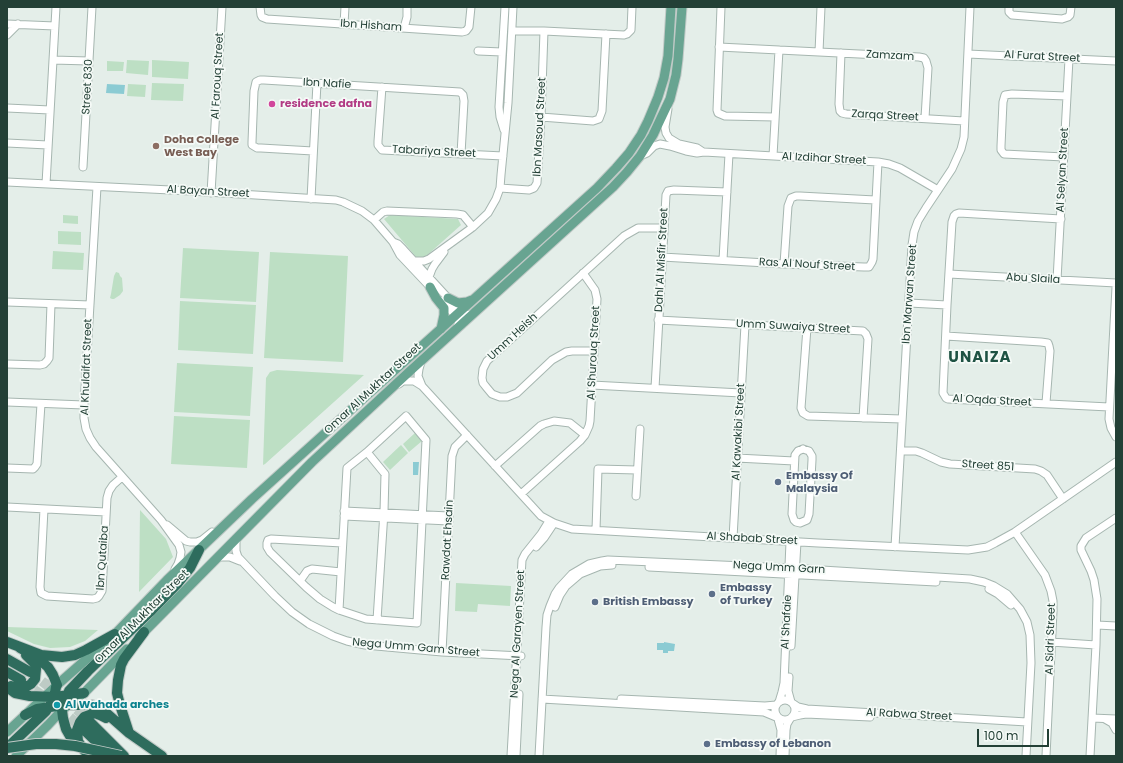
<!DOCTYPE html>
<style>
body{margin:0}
#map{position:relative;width:1123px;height:763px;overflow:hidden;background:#e4eee9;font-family:Poppins,sans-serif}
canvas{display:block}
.frame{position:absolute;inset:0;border:8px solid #234036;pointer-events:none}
.scale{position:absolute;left:977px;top:729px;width:72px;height:18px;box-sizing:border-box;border:2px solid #234036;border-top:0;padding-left:5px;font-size:12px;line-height:14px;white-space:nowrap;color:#234036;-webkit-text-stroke:3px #f5faf7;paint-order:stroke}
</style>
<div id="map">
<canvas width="1123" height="763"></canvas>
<div class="frame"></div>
<div class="scale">100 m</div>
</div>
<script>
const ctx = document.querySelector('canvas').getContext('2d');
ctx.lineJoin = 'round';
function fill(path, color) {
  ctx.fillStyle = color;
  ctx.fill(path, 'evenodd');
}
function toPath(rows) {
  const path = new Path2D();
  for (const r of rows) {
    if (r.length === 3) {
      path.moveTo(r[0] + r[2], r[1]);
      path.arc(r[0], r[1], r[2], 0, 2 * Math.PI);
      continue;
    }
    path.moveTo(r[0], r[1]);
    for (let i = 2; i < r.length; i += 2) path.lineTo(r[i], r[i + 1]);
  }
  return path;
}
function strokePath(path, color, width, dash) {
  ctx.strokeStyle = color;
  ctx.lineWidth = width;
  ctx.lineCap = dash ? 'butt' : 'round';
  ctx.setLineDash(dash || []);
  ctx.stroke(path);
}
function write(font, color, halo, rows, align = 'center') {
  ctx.font = font + ' Poppins,sans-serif';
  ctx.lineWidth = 3.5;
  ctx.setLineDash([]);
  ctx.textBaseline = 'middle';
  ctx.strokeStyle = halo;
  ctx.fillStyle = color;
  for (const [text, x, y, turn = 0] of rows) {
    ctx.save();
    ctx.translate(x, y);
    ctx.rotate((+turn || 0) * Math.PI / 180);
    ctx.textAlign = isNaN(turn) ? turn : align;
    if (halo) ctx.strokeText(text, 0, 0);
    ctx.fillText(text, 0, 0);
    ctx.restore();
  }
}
fill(toPath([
 [127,60,149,61,148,75,126,73],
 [152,60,189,62,188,79,152,77],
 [107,61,124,62,123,71,107,71],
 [152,83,184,84,183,101,151,100],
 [128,84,146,85,145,97,127,96],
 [63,215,78,216,78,224,63,223],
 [390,215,458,219,461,225,424,258,417,258,384,219],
 [58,231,81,232,81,245,58,244],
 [183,248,259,252,256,302,180,298],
 [53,251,84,253,83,270,52,269],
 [270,252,348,256,343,362,264,358],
 [116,272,119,273,120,276,122,278,123,291,120,295,114,299,112,299,110,298,111,294,114,276],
 [180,301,256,305,253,354,178,350],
 [177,363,253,367,250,416,174,412],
 [277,370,364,375,265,464,263,465,266,378,270,372],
 [174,416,250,420,247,468,171,464],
 [415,433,422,441,409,452,403,444],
 [401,445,408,453,390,470,383,462],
 [140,510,166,539,173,557,139,592],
 [456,583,511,586,510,606,478,604,477,612,455,611],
 [7,627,98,630,85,641,70,647,50,648,34,644,7,631]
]), '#bddfc4');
fill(toPath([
 [107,84,125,85,124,94,106,93],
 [413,462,419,462,418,475,413,475],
 [664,642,675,644,674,651,668,651,668,653,663,653,663,650,657,650,657,643,664,643]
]), '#8bcbd3');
strokePath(toPath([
 [30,672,64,698,87,719],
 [22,681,54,704,81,727]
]), '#bdcbc5', 10, [10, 5]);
const minor = toPath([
 [260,7,261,15,262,17,267,19,462,32,466,31,469,27,471,7],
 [721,7,717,110,718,113,725,116,775,117],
 [1009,7,1009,12,1012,15,1062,19,1068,17,1070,15,1071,7],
 [7,24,55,26],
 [344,24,345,7],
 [404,28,407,17,407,7],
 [512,31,544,31,624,35,627,34,631,30,632,7],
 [7,35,18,24],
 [719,47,919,57,924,58,926,61,928,68,925,118],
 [478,51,502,52],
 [819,52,821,7],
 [841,53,839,104,840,111,842,113,846,114,964,121],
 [968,54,1116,61],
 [53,60,89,61],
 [382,87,378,141,378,145,382,150,503,156],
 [7,108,50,110],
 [668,109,665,127,666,133,669,138,679,144,697,148,703,152],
 [541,117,593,121,599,119,602,111,606,34],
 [504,130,500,117,499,107,505,7],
 [7,143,48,145],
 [313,151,261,148,257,148,252,145,252,142,254,91,256,82,260,80,264,80,460,92,463,95,464,101,461,154],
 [640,156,647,153,654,146,660,144,670,146,686,151,697,153,704,152,878,162,889,164,900,168,938,190],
 [773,156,779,50],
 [1064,157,1004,154,1001,150,1001,146,1003,102,1005,95,1012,94,1067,96],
 [83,167,92,7],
 [7,182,191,191,336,200,343,202,362,211,374,220,393,242,400,255,433,290],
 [46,184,56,7],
 [97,187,84,405,84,418,86,429,90,438,96,447,161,520,179,545,181,552,180,558,178,564,175,569],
 [500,188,529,190,534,188,537,183,541,117,544,31],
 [211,193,222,7],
 [311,199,317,83],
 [1061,219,959,213,956,214,954,216,952,222,947,305,943,393,946,398,948,399,1109,407],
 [374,220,383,212,387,211,457,214,463,215,473,227],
 [393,242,398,244,403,249,448,298,459,316,459,321,457,328],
 [662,257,784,264,864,267,869,267,872,262,873,259,878,162],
 [723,260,729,154],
 [415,261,424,261,429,259,473,227,488,213,496,199,500,188,501,175,508,103,513,7],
 [784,264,788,206,791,198,796,196,800,196,875,200],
 [949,274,1116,283],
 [429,277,432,269,435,264,444,252],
 [1057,280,1069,59],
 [1116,287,1109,419,1111,428,1116,437],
 [442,301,453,313,463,315,472,314],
 [7,302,90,305],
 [909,303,947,305],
 [658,320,863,331,866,334,868,339,863,418],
 [807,328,801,408,803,413,808,416,902,419],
 [946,336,1041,342,1048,343,1049,346,1050,351,1046,403],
 [594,351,572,351,566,352,552,360,517,393,507,397,500,397,492,394,487,388,483,383,482,378,483,369,487,361,624,236,638,228,664,228],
 [421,362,419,369,418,376,422,386,541,516,554,523,572,529,818,543,968,550,987,547,995,543,1015,532,1116,462],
 [7,364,40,365,44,364,47,361,49,358,51,304],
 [399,384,403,381,414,381,422,386],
 [592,385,741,393],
 [655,388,666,195,668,191,674,190,727,192],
 [7,402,84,405],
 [406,416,426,440,417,623,366,619,339,610,347,468,367,452,406,416],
 [803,449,809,451,812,456,812,460,809,514,807,520,800,523,796,522,794,520,792,514,795,455,798,451,803,449],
 [901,451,916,451,922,453,941,462,950,464,1035,469,1041,471,1047,475,1063,499],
 [367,452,385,474,384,512,377,620],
 [737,458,794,461],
 [495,466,540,426,544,424,554,421,570,423,585,435],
 [7,468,33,469,35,467,37,464,41,404],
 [521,494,580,441,585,435,589,426,590,421,597,299,595,290,583,273],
 [636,496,640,429],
 [7,507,106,512],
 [44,509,40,587,41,593,47,596,93,599,97,598,99,596,102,591,107,498,109,491,113,485,122,477],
 [344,511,449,516],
 [344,516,449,521],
 [167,525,186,541,190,542,197,542,202,540,212,532],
 [596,530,598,469,637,470],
 [1015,532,1045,575,1051,591,1053,601,1053,611,1046,756],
 [733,538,745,325],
 [236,540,236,551,238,557,275,596,292,612,309,624,333,636,347,641,365,645,442,652,521,656],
 [536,547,544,538,554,523],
 [895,547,912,245,914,232,918,221,926,208,952,169,961,149,964,137,970,7],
 [218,557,230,557,240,561],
 [649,567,936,582],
 [300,581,307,571,312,569,341,572],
 [989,589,998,594,1011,605],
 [555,607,560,595,566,586,580,574,600,566,612,565],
 [339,610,333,607,320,599,306,587,270,552,267,547,267,543,268,540,271,539,342,543],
 [1097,625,1116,626],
 [1051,642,1096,645],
 [791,646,797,542],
 [442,652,452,456,455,447,467,435],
 [789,677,788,691,791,702],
 [542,699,764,712,776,717],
 [621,699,765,706,776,705],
 [785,710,10],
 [779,702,782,692,784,683,790,542],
 [792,703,798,707,807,709,1027,722],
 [792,717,800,715,806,714,870,717],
 [1092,718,1116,719],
 [778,719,781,730,780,756],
 [1105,719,1112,723,1116,730],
 [511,756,522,560,525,554,541,534,549,521],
 [516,756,519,694],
 [539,756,546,627,547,615,550,606,555,594,559,588,572,574,589,564,602,561,608,560,789,568,970,579,984,582,994,586,1007,594,1020,609,1027,622,1030,635,1031,663,1026,756],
 [785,756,786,730,787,724,790,719],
 [1090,756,1096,645,1097,599,1094,580,1091,571,1081,550,1081,546,1086,538,1116,518]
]);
const major = toPath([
 [430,287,436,298,444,308,444,315,441,329],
 [448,298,458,303,467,302,472,300],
 [139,637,312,462,410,371,581,216,613,187,627,172,640,156,653,135,670,99,676,75,678,59,682,7],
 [7,732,57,685,115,634,167,580,252,499,597,188,616,168,629,153,641,135,648,121,658,97,664,78,668,56,671,7],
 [16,756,48,725,62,710,84,693,127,649]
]);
const highway = toPath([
 [7,642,41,655,62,657,75,655,86,650,115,634],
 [7,659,30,672],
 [7,672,21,680],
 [11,686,22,689,31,684,35,679,36,669,35,664,26,655],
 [7,687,15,693,30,696,55,697,84,693],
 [25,715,37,709,63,705,92,705,104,711,129,733,162,756],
 [87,719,124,756],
 [81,727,111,756],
 [129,733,120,705,117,693,118,680,121,665,124,659,144,632],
 [81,746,78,741,77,730,80,722,84,717,95,713,100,715,106,718],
 [7,748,46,711,54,699,56,687,57,685,53,675,48,667,36,657,20,648],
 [90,756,70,736,66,729,63,718,62,710,65,701,69,691,88,671,150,612,178,583,190,568,199,550]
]);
strokePath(minor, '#a6b6b0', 9);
strokePath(major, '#c1cac7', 11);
strokePath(highway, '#c1cac7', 12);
strokePath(minor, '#fff', 7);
strokePath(major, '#68a491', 9);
strokePath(highway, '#2e6c5d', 10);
const highwayBridge = toPath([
 [7,748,36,744,56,744,75,746,121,756]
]);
strokePath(highwayBridge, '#c1cac7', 12, []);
strokePath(highwayBridge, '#2e6c5d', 10);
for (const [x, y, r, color] of [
 [272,104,4,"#d1479c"],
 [156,146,4,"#8d6e63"],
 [778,482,4,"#5c6f8a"],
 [712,594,4,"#5c6f8a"],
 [595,602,4,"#5c6f8a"],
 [57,705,4,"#0f9aa8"],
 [707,744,4,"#5c6f8a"]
]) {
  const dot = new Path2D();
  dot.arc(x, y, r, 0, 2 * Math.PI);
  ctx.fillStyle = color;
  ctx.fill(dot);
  strokePath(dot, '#f5faf7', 1.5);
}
write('11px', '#234036', '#f5faf7', [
 ["Ibn Hisham",371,26,4],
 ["Zamzam",890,56,3],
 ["Al Furat Street",1042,57,3],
 ["Al Farouq Street",218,76,-87],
 ["Ibn Nafie",327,84,3],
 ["Street 830",88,87,-87],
 ["Zarqa Street",885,116,3],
 ["Ibn Masoud Street",540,127,-87],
 ["Tabariya Street",434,152,3],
 ["Al Izdihar Street",824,159,3],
 ["Al Selyan Street",1063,170,-87],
 ["Al Bayan Street",208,192,3],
 ["Dahl Al Misfir Street",662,260,-87],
 ["Ras Al Nouf Street",807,265,3],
 ["Abu Slaila",1033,279,3],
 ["Ibn Marwan Street",910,294,-86],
 ["Umm Suwaiya Street",793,327,3],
 ["Umm Heish",513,337,-43],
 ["Al Shurouq Street",594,353,-87],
 ["Al Khulaifat Street",87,367,-88],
 ["Omar Al Mukhtar Street",373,389,-43],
 ["Al Oqda Street",992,401,3],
 ["Al Kawakibi Street",739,432,-87],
 ["Street 851",988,466,4],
 ["Al Shabab Street",752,539,3],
 ["Rawdat Ehsain",448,540,-87],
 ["Ibn Qutaiba",103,558,-86],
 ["Nega Umm Garn",779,568,3],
 ["Omar Al Mukhtar Street",142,617,-45],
 ["Al Shafaie",787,622,-87],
 ["Nega Al Garayen Street",518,634,-87],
 ["Al Sidri Street",1051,639,-88],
 ["Nega Umm Gam Street",416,648,5],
 ["Al Rabwa Street",909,715,3]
]);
write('bold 11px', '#b23c85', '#f5faf7', [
 ["residence dafna",280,104]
], 'left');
write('bold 11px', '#785e54', '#f5faf7', [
 ["Doha College",164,140],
 ["West Bay",164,153]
], 'left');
write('bold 11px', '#4e5e75', '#f5faf7', [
 ["Embassy Of",786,476],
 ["Malaysia",786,489],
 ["Embassy",720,588],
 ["of Turkey",720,601],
 ["British Embassy",603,602],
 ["Embassy of Lebanon",715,744]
], 'left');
write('bold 11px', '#0d838f', '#f5faf7', [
 ["Al Wahada arches",65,705]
], 'left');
ctx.letterSpacing = '1px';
write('bold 15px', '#1e5243', '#f5faf7', [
 ["UNAIZA",980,358]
]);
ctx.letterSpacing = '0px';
</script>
